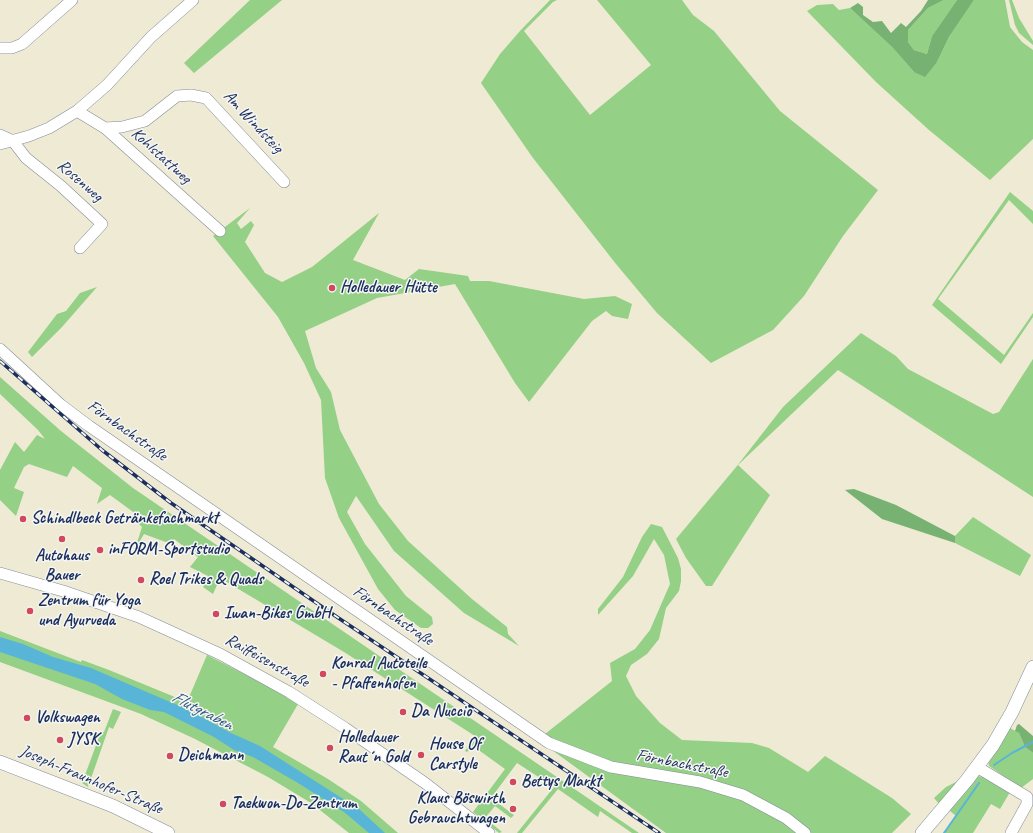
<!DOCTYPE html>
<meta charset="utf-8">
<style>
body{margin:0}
canvas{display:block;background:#eeead4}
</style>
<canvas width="1033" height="833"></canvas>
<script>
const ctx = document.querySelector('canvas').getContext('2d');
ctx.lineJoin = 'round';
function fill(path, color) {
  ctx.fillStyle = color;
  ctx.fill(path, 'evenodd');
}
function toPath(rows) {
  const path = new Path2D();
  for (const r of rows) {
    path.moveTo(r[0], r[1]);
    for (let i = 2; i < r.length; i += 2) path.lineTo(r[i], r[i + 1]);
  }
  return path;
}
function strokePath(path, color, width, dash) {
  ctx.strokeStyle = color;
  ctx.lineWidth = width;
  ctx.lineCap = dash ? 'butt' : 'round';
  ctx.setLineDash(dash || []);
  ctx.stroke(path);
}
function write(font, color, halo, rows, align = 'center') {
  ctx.font = font + ' Caveat,sans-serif';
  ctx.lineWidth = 3;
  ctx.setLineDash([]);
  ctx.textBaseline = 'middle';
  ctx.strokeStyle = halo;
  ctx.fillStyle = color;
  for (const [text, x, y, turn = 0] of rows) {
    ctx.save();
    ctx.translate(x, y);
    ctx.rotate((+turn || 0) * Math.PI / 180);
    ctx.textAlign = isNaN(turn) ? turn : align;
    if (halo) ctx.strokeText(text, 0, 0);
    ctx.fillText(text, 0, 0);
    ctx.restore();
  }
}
fill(toPath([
 [250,0,282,0,194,73,184,63],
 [550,0,557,0,553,2,524,31,590,115,651,65,597,0,682,0,693,15,714,31,780,111,878,190,843,236,804,296,773,330,711,363,657,313,616,264,533,158,481,83,500,54,520,31],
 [944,0,957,0,932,36,927,54,914,50,908,42,908,30,928,8],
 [974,0,1005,0,1010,27,1022,42,1033,50,1033,139,990,180,929,130,876,82,807,11,817,5,833,4,839,10,850,8,892,47,914,72,937,62,949,37],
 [1009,0,1012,0,1019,18,1033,41,1033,45,1019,33,1015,25],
 [1010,192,1033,211,1033,224,1009,200,938,299,1004,355,1033,313,1033,317,1001,364,932,305],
 [250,208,237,223,241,229,251,221,254,225,245,242,265,273,282,282,312,267,379,213,353,260,405,280,419,269,468,276,470,281,489,281,584,299,615,296,632,304,628,319,612,316,606,311,592,321,529,402,515,383,455,284,377,298,305,331,316,368,331,392,340,430,379,504,408,541,472,599,507,627,508,634,519,646,464,613,394,551,356,496,347,512,365,544,406,596,432,617,433,624,428,628,421,628,395,610,378,589,339,518,325,478,321,400,304,363,278,317,213,236],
 [97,287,62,327,32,357,28,352,57,314,66,311,80,293],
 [861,333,896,356,908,369,993,414,999,412,1033,359,1033,497,838,370,738,465,770,495,712,586,706,586,686,558,676,539,737,466,783,407],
 [0,377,61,431,133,488,639,833,632,833,600,811,598,817,558,789,522,833,517,833,554,787,517,763,491,798,514,815,511,818,495,806,485,818,502,832,499,833,473,812,505,769,473,746,467,752,465,751,475,736,344,652,220,578,213,594,203,587,208,576,190,567,198,557,174,539,171,544,144,534,135,549,142,527,139,524,140,517,110,495,97,504,102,488,73,466,67,477,29,464,24,467,14,488,24,492,16,516,0,500,0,470,15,442,24,452,37,435,45,439,38,430,0,394],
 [973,517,1031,555,1020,576,955,543,955,536],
 [651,524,662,527,678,558,681,569,681,581,679,591,666,608,659,639,647,654,631,665,626,676,636,696,660,723,682,740,752,743,769,748,808,772,825,756,892,798,911,814,892,833,811,833,776,807,617,765,554,740,545,734,612,681,610,663,635,649,650,630,670,584,664,555,654,539,633,576,598,615,598,609,623,577,642,537],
 [0,631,81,662,82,660,109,670,187,702,207,655,264,684,298,704,273,747,328,779,361,801,398,833,349,833,311,803,268,777,195,739,141,714,0,662],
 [113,709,121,712,113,729,109,727,88,787,82,783,101,732,104,732],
 [1010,728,1019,733,1025,747,1033,753,1033,779,1021,788,989,766,988,760],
 [552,750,560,751,611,772,631,776,697,784,719,790,766,810,799,833,666,833],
 [978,776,987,778,1010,792,1000,809,991,804,973,833,944,833,956,816,949,810],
 [962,779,940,805,934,798,946,787]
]), '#94d085');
fill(toPath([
 [928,0,944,0,928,8,908,30,908,42,914,50,927,54,932,36,957,0,974,0,949,37,937,62,925,77,914,72,892,47,850,8,858,3,863,7,863,15,873,22,882,21,891,33,901,23,906,27,921,11],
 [854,489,896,505,955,536,955,543,882,519,845,490],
 [1019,724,1033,736,1033,753,1025,747,1019,733,1015,731,1017,725]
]), '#77b272');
fill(toPath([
 [0,637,23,644,53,657,91,668,191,711,231,733,260,746,359,809,385,833,369,833,344,812,298,783,253,757,234,750,214,737,164,712,150,710,122,699,95,684,0,652]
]), '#59b5d7');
strokePath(toPath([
 [994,765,1012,753,1033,742],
 [944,833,979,783]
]), '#59b5d7', 2);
const minor = toPath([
 [0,48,12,48,22,44,72,0],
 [77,111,105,128,220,231],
 [105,128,122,127,145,121,177,96,191,95,206,98,284,182],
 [0,135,13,141,26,158,61,186,102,224,80,248],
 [0,144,29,136,49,128,77,111,107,85,151,37,193,0],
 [0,349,61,405,89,426,549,743,611,767,700,782,743,795,786,818,805,833],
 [0,573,63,591,139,617,220,654,289,692,345,728,425,783,489,833],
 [977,767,1027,797,1027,804,1011,833]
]);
const major = toPath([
 [0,762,113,806,168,833],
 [922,833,967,780,993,745,1012,712,1033,667]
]);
strokePath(minor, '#848c99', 12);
strokePath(major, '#848c99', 14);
strokePath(minor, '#fff', 11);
strokePath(major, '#fff', 13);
const rail = toPath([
 [0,361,102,450,171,503,334,615,659,833]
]);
strokePath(rail, '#1b2f5e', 3.5);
strokePath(rail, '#f6f6f2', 2, [6]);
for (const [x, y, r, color] of [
 [332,288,4,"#d1495b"],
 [23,519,4,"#d1495b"],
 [62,539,4,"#d1495b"],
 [100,550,4,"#d1495b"],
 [141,580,4,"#d1495b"],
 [30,611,4,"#d1495b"],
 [216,614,4,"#d1495b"],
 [323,674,4,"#d1495b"],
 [403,712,4,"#d1495b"],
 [27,718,4,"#d1495b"],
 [60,740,4,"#d1495b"],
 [330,748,4,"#d1495b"],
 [421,755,4,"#d1495b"],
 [170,756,4,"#d1495b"],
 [513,782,4,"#d1495b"],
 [223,804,4,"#d1495b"],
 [513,809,4,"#d1495b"]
]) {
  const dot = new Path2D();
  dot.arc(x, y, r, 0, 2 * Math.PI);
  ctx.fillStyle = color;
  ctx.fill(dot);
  strokePath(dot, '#f6f6f2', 1.5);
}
write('17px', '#1b2f5e', '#f6f6f2', [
 ["Am Windsteig",253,122,47],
 ["Kohlstattweg",161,156,42],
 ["Rosenweg",80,181,41],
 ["Förnbachstraße",127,431,35],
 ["Förnbachstraße",393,616,34],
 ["Raiffeisenstraße",267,661,29],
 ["Förnbachstraße",682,764,11],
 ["Joseph-Fraunhofer-Straße",91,780,23]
]);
write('bold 17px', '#1b2f5e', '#f6f6f2', [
 ["Holledauer Hütte",340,288],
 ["Schindlbeck Getränkefachmarkt",31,519],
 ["inFORM-Sportstudio",108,550],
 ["Autohaus",62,556,"center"],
 ["Bauer",62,576,"center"],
 ["Roel Trikes & Quads",149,580],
 ["Zentrum für Yoga",38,601],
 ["und Ayurveda",38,621],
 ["Iwan-Bikes GmbH",224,614],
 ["Konrad Autoteile",331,664],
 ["- Pfaffenhofen",331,684],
 ["Da Nuccio",411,712],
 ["Volkswagen",35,718],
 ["Holledauer",338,738],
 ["Raut´n Gold",338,758],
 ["JYSK",68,740],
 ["House Of",429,745],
 ["Carstyle",429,765],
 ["Deichmann",178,756],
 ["Bettys Markt",521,782],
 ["Klaus Böswirth",505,799,"right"],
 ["Gebrauchtwagen",505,819,"right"],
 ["Taekwon-Do-Zentrum",231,804]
], 'left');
write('italic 18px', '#2e5782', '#f6f6f2', [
 ["Flutgraben",202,711,27]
]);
</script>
